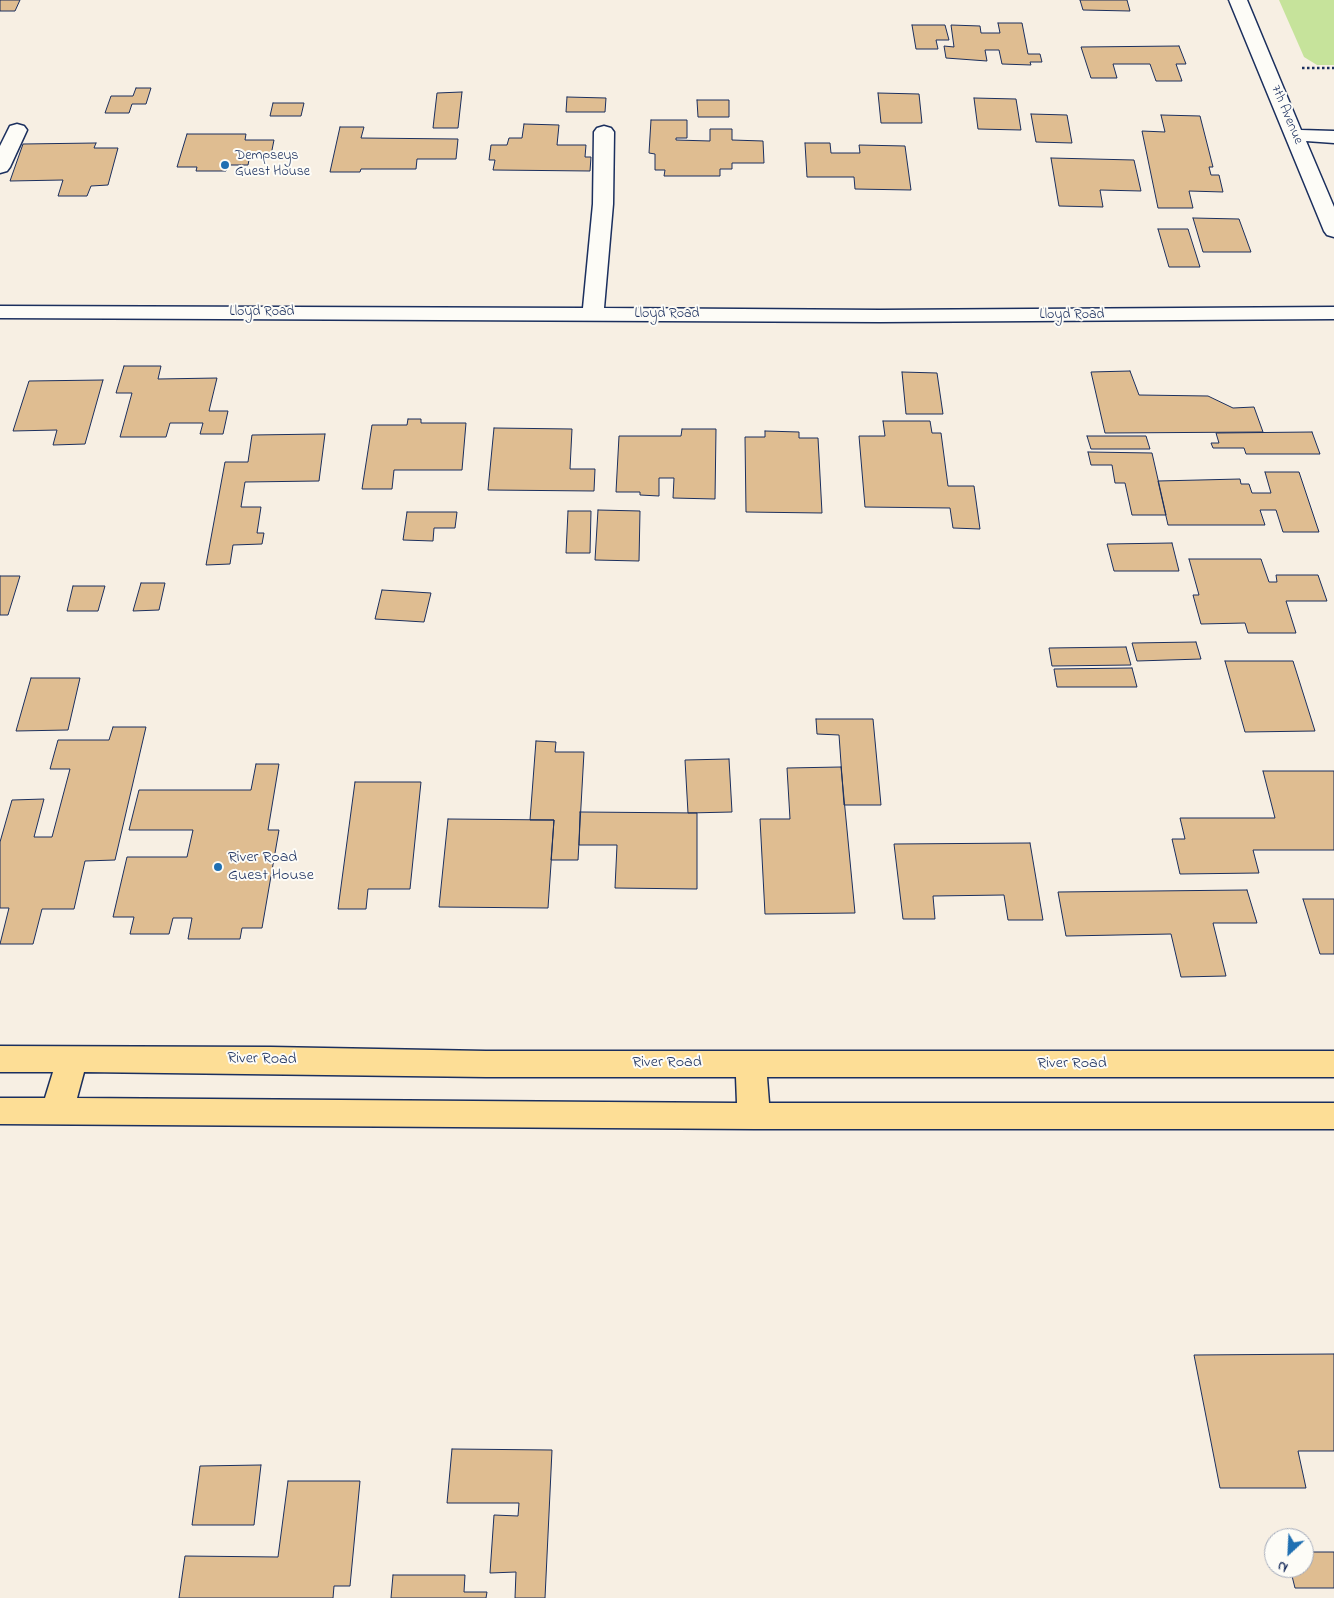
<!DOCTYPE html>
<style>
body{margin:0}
#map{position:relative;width:1334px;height:1598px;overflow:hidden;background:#f7efe3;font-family:"Indie Flower",sans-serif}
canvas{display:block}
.north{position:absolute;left:1264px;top:1528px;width:50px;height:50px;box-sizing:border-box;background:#fdfcf7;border:1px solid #a3aaba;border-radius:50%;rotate:205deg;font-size:14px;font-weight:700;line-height:20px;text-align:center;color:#1b2f5e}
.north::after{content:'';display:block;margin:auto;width:18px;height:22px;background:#1f6fb2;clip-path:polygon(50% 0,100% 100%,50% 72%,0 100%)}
</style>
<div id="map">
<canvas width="1334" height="1598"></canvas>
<div class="north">N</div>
</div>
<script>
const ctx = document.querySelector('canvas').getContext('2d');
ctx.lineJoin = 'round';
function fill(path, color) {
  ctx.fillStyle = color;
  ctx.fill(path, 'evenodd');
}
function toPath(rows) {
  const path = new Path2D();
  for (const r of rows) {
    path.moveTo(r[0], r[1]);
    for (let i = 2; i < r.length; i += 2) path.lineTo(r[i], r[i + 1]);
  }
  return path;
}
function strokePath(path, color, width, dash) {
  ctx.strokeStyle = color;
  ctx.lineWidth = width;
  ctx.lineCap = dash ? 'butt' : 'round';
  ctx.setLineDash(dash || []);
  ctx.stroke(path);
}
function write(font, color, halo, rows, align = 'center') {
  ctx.font = font + ' "Indie Flower",sans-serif';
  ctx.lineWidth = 4;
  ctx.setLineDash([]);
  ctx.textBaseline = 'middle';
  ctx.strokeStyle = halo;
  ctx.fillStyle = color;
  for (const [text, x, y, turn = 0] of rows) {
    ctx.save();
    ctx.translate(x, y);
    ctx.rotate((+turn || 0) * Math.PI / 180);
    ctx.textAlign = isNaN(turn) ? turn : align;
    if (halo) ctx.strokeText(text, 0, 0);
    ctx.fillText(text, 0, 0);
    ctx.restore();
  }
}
fill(toPath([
 [1279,0,1334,0,1334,65,1317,65,1304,57]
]), '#c6e39b');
const building = toPath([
 [0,0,20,0,15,11,0,11,0,0],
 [1080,0,1127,0,1130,11,1083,10,1080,0],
 [998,23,1022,23,1028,54,1040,54,1042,62,1030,62,1031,65,1002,64,999,50,985,50,987,61,946,58,944,46,954,47,951,25,980,26,981,33,1000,33,998,23],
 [912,25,945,25,949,40,936,40,938,49,916,49,912,25],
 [1179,46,1186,64,1176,64,1182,81,1156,81,1150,64,1113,64,1117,78,1091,78,1081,47,1179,46],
 [136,88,151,88,146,104,132,104,129,113,105,113,111,96,133,96,136,88],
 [462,92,458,128,433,128,437,93,462,92],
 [878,93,919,94,922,123,881,123,878,93],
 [567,97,606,98,605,112,566,112,567,97],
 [974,98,1016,99,1021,130,978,129,974,98],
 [697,100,729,100,729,117,698,117,697,100],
 [273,103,304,103,301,116,270,116,273,103],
 [1031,114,1067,115,1072,143,1036,142,1031,114],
 [1161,115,1200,116,1213,167,1209,167,1211,175,1219,175,1223,192,1189,191,1193,208,1158,208,1142,131,1165,132,1161,115],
 [651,120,687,120,687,138,676,138,676,140,710,141,710,129,732,129,732,140,763,141,764,163,732,163,732,169,720,169,720,176,664,176,665,170,655,170,655,154,649,153,651,120],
 [524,124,559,125,557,145,586,145,585,157,591,157,590,171,493,170,495,160,489,160,491,145,507,145,509,138,522,138,524,124],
 [340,127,364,127,361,138,458,139,456,159,417,159,416,169,361,169,360,172,330,172,340,127],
 [187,134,246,134,245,140,274,140,271,155,250,155,248,165,228,165,226,171,196,171,197,167,177,167,187,134],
 [96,143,94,148,118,148,108,185,91,186,87,196,58,196,63,180,10,181,23,144,96,143],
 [805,143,830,143,831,153,860,153,859,145,905,146,911,190,855,189,854,177,807,177,805,143],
 [1051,158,1134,160,1141,191,1100,190,1103,207,1059,206,1051,158],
 [1193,218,1239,219,1251,252,1203,252,1193,218],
 [1158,229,1188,229,1200,267,1169,267,1158,229],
 [124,366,161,366,158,379,217,378,209,411,228,411,223,434,200,434,203,423,170,423,166,437,120,437,132,393,116,393,124,366],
 [1130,371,1139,395,1208,396,1233,408,1254,407,1263,432,1105,433,1091,372,1130,371],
 [902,372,937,373,943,414,906,414,902,372],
 [103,380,85,444,53,445,57,430,13,431,29,381,103,380],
 [408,419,421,419,421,423,466,423,462,470,394,470,392,489,362,489,372,425,407,425,408,419],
 [883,421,930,421,932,433,941,433,948,486,974,486,980,529,953,528,950,508,865,507,859,436,885,436,883,421],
 [494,428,572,429,570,469,595,469,594,491,488,490,494,428],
 [682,429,716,429,715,499,673,498,674,478,659,478,659,496,640,495,640,492,616,492,619,436,681,436,682,429],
 [765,431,799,432,799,438,818,438,822,513,746,512,745,437,765,437,765,431],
 [1312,432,1320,454,1246,454,1244,448,1213,448,1211,443,1219,443,1216,433,1312,432],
 [325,434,319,481,245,482,241,507,261,507,257,533,264,533,262,544,233,545,230,564,206,565,225,462,248,462,252,435,325,434],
 [1087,436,1146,436,1150,449,1091,449,1087,436],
 [1088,452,1152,453,1166,515,1132,515,1125,483,1115,483,1112,465,1091,465,1088,452],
 [1265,472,1299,472,1319,532,1283,532,1276,510,1260,510,1265,525,1168,525,1158,481,1240,479,1241,484,1249,484,1252,493,1271,493,1265,472],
 [598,510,640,511,639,561,595,560,598,510],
 [568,511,591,511,590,553,566,553,568,511],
 [407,512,457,512,455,528,434,528,433,541,403,540,407,512],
 [1172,543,1179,571,1114,571,1107,544,1172,543],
 [1189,559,1261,559,1269,582,1277,582,1276,575,1318,575,1327,601,1286,601,1296,633,1248,633,1245,623,1201,624,1193,595,1199,595,1189,559],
 [0,576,20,576,8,615,0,615,0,576],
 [141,583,165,583,159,610,133,611,141,583],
 [73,586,105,586,98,611,67,611,73,586],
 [382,590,431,593,424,622,375,619,382,590],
 [1196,642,1201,659,1137,661,1132,643,1196,642],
 [1126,647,1131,665,1052,666,1049,648,1126,647],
 [1225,661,1293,661,1315,731,1245,732,1225,661],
 [1132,668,1137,687,1057,687,1054,669,1132,668],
 [31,678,80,678,68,730,16,731,31,678],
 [816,719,873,719,881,805,844,805,839,735,817,734,816,719],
 [113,727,146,727,115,860,85,861,74,909,42,909,33,944,0,944,9,908,0,908,0,842,12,800,44,799,34,837,52,837,70,769,50,769,58,740,109,740,113,727],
 [536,741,556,742,555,752,584,752,578,860,551,860,554,820,530,820,536,741],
 [729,759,732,812,688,813,685,760,729,759],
 [256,764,279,764,268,830,279,830,262,928,242,928,240,939,188,939,192,918,173,918,169,934,130,934,134,917,113,917,127,857,187,857,193,830,129,830,139,790,251,790,256,764],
 [841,767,855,913,765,914,760,819,790,819,787,768,841,767],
 [1263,771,1334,771,1334,850,1253,850,1259,873,1180,874,1172,839,1185,839,1180,818,1275,818,1263,771],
 [355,782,421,782,410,889,368,889,366,909,338,909,355,782],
 [580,812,697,813,697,889,615,888,617,845,579,845,580,812],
 [448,819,554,820,548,908,439,907,448,819],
 [1030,843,1043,920,1008,920,1004,895,933,896,935,919,903,919,894,844,1030,843],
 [1247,890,1257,923,1213,923,1226,976,1181,977,1171,934,1066,936,1058,892,1247,890],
 [1303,899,1334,899,1334,954,1320,954,1303,899],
 [1334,1354,1334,1451,1298,1451,1306,1488,1220,1488,1194,1355,1334,1354],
 [452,1449,552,1450,545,1598,515,1598,516,1572,490,1573,494,1515,518,1516,519,1503,447,1503,452,1449],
 [261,1465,254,1525,192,1525,200,1466,261,1465],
 [288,1481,360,1481,350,1586,334,1586,333,1598,179,1598,185,1556,278,1557,288,1481],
 [1304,1552,1334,1552,1334,1588,1295,1588,1290,1568,1304,1568,1304,1552],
 [393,1575,465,1575,464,1592,487,1592,486,1598,391,1598,393,1575]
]);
fill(building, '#dfbd91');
strokePath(building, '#1b2f5e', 1);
const minor = toPath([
 [1229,0,1247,0,1301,130,1334,131,1334,143,1306,141,1334,207,1334,237,1327,235,1324,231,1229,0],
 [17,124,24,126,27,130,10,167,7,171,0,173,0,146,10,126,17,124],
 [604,126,611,128,614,132,613,204,604,308,880,310,1334,307,1334,319,880,322,0,318,0,306,583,308,593,204,594,132,597,128,604,126]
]);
const major = toPath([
 [0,1046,271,1047,486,1051,1334,1051,1334,1077,767,1077,769,1103,1334,1103,1334,1129,754,1129,0,1124,0,1098,45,1098,53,1072,0,1072,0,1046],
 [84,1072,486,1077,736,1077,737,1103,77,1098,84,1072]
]);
strokePath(minor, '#1b2f5e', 3);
strokePath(major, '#1b2f5e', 3);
strokePath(toPath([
 [1302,68,1334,68]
]), '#1b2f5e', 2.5, [2.5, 2.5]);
fill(minor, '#fdfcf7');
fill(major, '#fdde96');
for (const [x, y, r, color] of [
 [225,165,5,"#1f6fb2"],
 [218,867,5,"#1f6fb2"]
]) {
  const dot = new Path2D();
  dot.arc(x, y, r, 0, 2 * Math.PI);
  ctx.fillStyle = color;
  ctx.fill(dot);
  strokePath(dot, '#fdfcf7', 2);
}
write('14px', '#1b2f5e', '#fdfcf7', [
 ["7th Avenue",1286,115,67],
 ["Lloyd Road",262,313],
 ["Lloyd Road",667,315],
 ["Lloyd Road",1072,316]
]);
write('14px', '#1b2f5e', '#fdfcf7', [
 ["Dempseys",235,157],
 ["Guest House",235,173]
], 'left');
write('16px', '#1b2f5e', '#fdfcf7', [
 ["River Road",228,858],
 ["Guest House",228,876]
], 'left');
write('16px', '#1b2f5e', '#fdfcf7', [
 ["River Road",262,1060,1],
 ["River Road",667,1063],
 ["River Road",1072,1064]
]);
</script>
